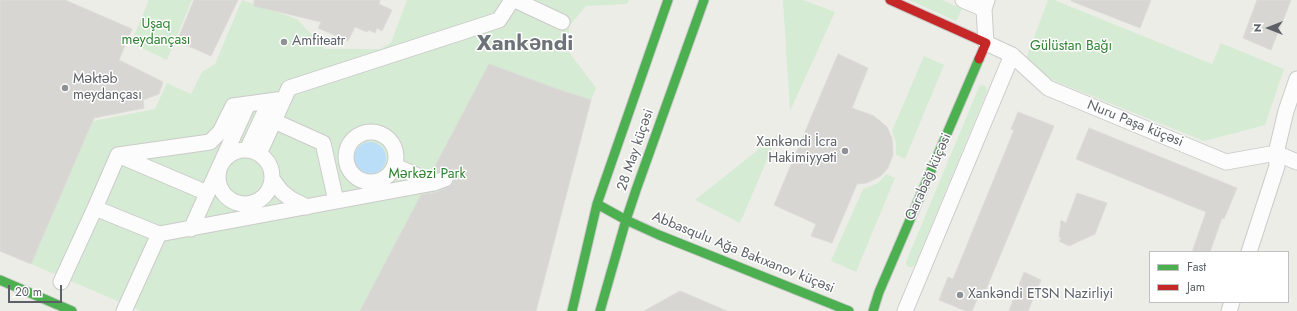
<!DOCTYPE html>
<html>
<head>
<meta charset="utf-8">
<style>
  body { margin:0 }
  #map { position:relative; width:1297px; height:311px; overflow:hidden; background:#edede8; font-family:Jost,sans-serif }
  canvas { display:block }
  .legend { position:absolute; left:1149px; top:251px; width:140px; height:52px; box-sizing:border-box; background:#fff; border:1px solid #bec0c2; margin:0; padding:5px 7px; list-style:none; font-size:12px; color:#5d6167 }
  .legend li { display:flex; align-items:center; gap:8px; height:20px }
  .legend b { width:20px; border:1px solid #bec0c2 }
  .north { position:absolute; left:1249px; top:8px; width:40px; height:40px; -webkit-text-stroke:3px #fff; paint-order:stroke; rotate:270deg; font-size:11px; font-weight:700; line-height:16px; text-align:center; color:#5d6167 }
  .north::after { content:''; display:block; margin:auto; width:14px; height:18px; background:#5d6167; clip-path:polygon(50% 0,100% 100%,50% 72%,0 100%) }
  .scale { position:absolute; left:8px; top:285px; width:54px; height:18px; box-sizing:border-box; border:2px solid #5d6167; border-top:0; padding-left:5px; font-size:12px; line-height:14px; white-space:nowrap; color:#5d6167; -webkit-text-stroke:3px #fff; paint-order:stroke }
</style>
</head>
<body>
<div id="map">
<canvas width="1297" height="311"></canvas>
<ul class="legend">
<li><b style="height:5px;background:#4caf50"></b>Fast</li>
<li><b style="height:5px;background:#c62828"></b>Jam</li>
</ul>
<div class="north">N</div>
<div class="scale">20 m</div>
</div>
<script>
const ctx = document.querySelector('canvas').getContext('2d');
ctx.lineJoin = 'round';
function fillPath(path, color) { ctx.fillStyle = color; ctx.fill(path, 'evenodd'); }
const shape = rows => new Path2D(rows.map(r => 'M' + r).join(''));
function trace(path, color, width, dash) { ctx.strokeStyle = color; ctx.lineWidth = width; ctx.lineCap = dash ? 'butt' : 'round'; ctx.setLineDash(dash || []); ctx.stroke(path); }
function label(font, color, halo, rows, align = 'center') {
  ctx.font = font + ' Jost,sans-serif'; ctx.lineWidth = 3; ctx.setLineDash([]); ctx.textBaseline = 'middle'; ctx.strokeStyle = halo; ctx.fillStyle = color; for (const [text, x, y, turn = 0] of rows) {
    ctx.save(); ctx.translate(x, y); ctx.rotate((+turn || 0) * Math.PI / 180); ctx.textAlign = isNaN(turn) ? turn : align; if (halo) ctx.strokeText(text, 0, 0); ctx.fillText(text, 0, 0); ctx.restore();
  }
}
const green = shape([
  [149,0,192,0,167,60,131,43],
  [242,0,297,19,325,49,380,49,391,43,407,0,629,0,627,4,586,6,570,25,566,48,596,88,591,100,534,311,141,311,31,264,93,121,155,109,167,83,191,94,202,72,215,64],
  [783,0,803,0,835,12,790,111],
  [909,0,942,0,962,9,956,21],
  [1048,0,1054,0,1212,64,1221,43,1284,69,1265,125,1204,141,1052,80,1025,61],
  [924,56,944,65,905,159,896,155,896,143,892,131],
  [981,85,986,86,987,91,915,265,912,267,909,267,906,265,906,262,979,87],
  [778,134,740,223,695,200],
  [886,174,895,178,856,272,831,261,863,189,878,183]
]);
const water = shape([
  '354 158a16 16 0 1 1 32 0a16 16 0 1 1-32 0Z'
]);
const building = shape([
  [0,0,65,0,132,29,119,60,163,82,159,94,143,100,144,108,94,118,31,264,0,251,0,0],
  [194,0,238,0,211,56,177,41,194,0],
  [254,0,380,0,379,4,392,10,382,31,377,28,375,33,369,30,367,32,355,27,348,41,318,28,321,22,254,6,254,0],
  [1072,0,1151,0,1140,28,1071,1,1072,0],
  [1257,0,1291,0,1271,50,1243,38,1257,0],
  [838,54,868,68,852,108,874,116,887,127,892,138,893,155,888,168,881,176,867,183,857,184,832,243,811,236,816,224,774,205,838,54],
  [489,64,554,88,591,100,536,311,360,311,421,195,437,192,448,187,452,184,454,180,454,176,450,172,446,170,434,173,432,172,489,64],
  [1018,112,1054,126,985,292,981,291,972,311,966,311,939,300,948,277,953,279,1014,130,1011,129,1018,112],
  [1089,128,1237,188,1224,219,1222,218,1210,252,1192,252,1206,212,1076,159,1089,128],
  [1077,193,1107,203,1095,234,1069,246,1059,241,1061,238,1059,237,1061,220,1066,223,1077,193],
  [1024,272,1041,280,1028,311,1009,311,1024,272],
  [680,291,727,311,644,311,680,291]
]);
const street = shape([
  [515,0,562,22],
  [963,0,984,9],
  [987,0,984,9,986,43,1012,55,1048,88,1226,162,1276,153,1297,162],
  [284,99,289,88,499,20,512,0],
  '346 157a25 25 0 1 1 50 0a25 25 0 1 1-50 0Z',
  [247,150,270,101],
  '218 177a27 27 0 1 1 54 0a27 27 0 1 1-54 0Z',
  [259,154,274,121],
  [118,155,207,193],
  [395,166,434,183],
  [272,179,282,192,291,199,307,207],
  [95,208,118,155,210,142,220,132,233,106,284,99,274,121,323,143,336,201],
  [191,229,248,104],
  [1249,252,1277,166,1276,153,1286,111,1297,79],
  [61,282,95,208,159,234,434,183,445,179],
  [124,311,159,234],
  [905,311,1012,55],
  [1229,311,1232,302]
]);
const fast = shape([
  [597,204,626,220,659,235,849,311],
  [0,280,72,311],
  [572,311,597,204,668,0],
  [600,311,626,220,636,190,704,0],
  [873,311,879,292,979,59]
]);
const jam = shape([
  [890,0,986,43,979,59]
]);
const markers = [
  [284,42,4,"#8f9294"],
  [65,88,4,"#8f9294"],
  [845,151,4,"#8f9294"],
  [960,295,4,"#8f9294"]
];
const parkNames = [
  ["Uşaq",156,25],
  ["meydançası",156,41],
  ["Gülüstan Bağı",1071,47],
  ["Mərkəzi Park",427,175]
];
const poiNames = [
  ["Amfiteatr",292,42],
  ["Məktəb",73,80],
  ["meydançası",73,96],
  ["Xankəndi İcra",837,143,"right"],
  ["Hakimiyyəti",837,159,"right"],
  ["Xankəndi ETSN Nazirliyi",968,295]
];
const streetNames = [
  ["Nuru Paşa küçəsi",1135,124,22],
  ["28 May küçəsi",636,150,-71],
  ["Qarabağ küçəsi",929,177,-66],
  ["Abbasqulu Ağa Bakıxanov küçəsi",743,253,22]
];
const townNames = [
  ["Xankəndi",525,45]
];
fillPath(green, '#d5ebd3');
fillPath(water, '#bbdef8');
fillPath(building, '#d7d6d3');
trace(building, '#dcdbd7', 1);
trace(street, '#cbcbca', 17);
trace(fast, '#c9cac9', 11);
trace(jam, '#c9cac9', 11);
trace(street, '#fcfcfc', 15);
trace(fast, '#4caf50', 9);
trace(jam, '#c62828', 9);
for (const [x, y, r, color] of markers) { const dot = new Path2D(); dot.arc(x, y, r, 0, 2 * Math.PI); ctx.fillStyle = color; ctx.fill(dot); trace(dot, '#fff', 1.5); }
label('14px', '#308333', '#fff', parkNames);
label('14px', '#5d6167', '#fff', poiNames, 'left');
label('14px', '#5d6167', '#fff', streetNames);
label('bold 22px', '#6e7379', '#fff', townNames);
</script>
</body>
</html>
